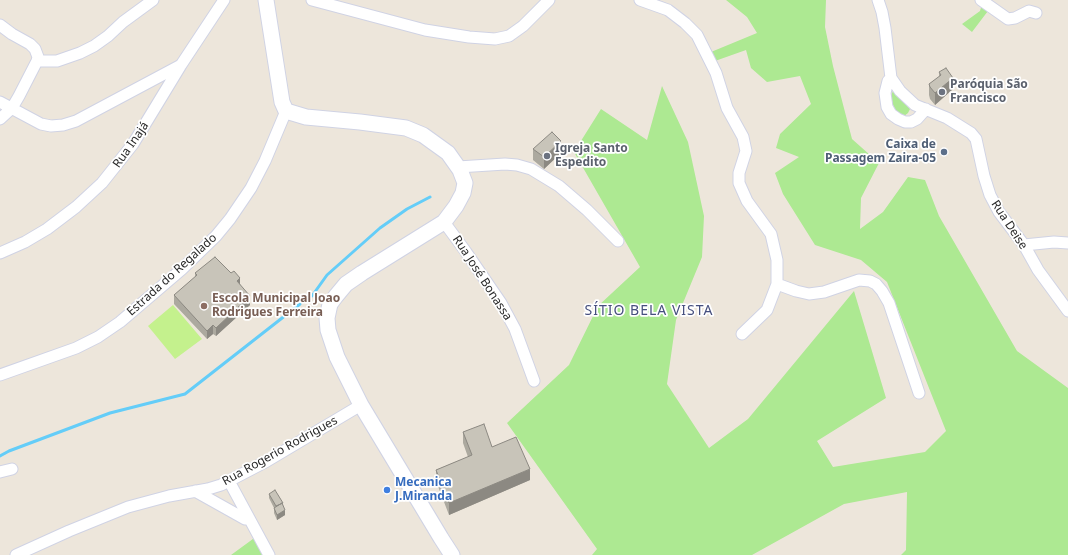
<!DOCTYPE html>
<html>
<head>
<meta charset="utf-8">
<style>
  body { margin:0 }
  canvas { display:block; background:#ede6db }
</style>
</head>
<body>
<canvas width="1068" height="555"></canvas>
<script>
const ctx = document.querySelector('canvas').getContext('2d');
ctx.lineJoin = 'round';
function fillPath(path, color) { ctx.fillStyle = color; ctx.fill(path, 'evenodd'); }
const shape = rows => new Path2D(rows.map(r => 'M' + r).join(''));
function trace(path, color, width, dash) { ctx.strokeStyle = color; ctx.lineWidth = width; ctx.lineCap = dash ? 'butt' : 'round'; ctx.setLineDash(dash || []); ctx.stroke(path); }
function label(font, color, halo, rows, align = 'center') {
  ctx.font = font + ' "Noto Sans",sans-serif'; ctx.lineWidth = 3.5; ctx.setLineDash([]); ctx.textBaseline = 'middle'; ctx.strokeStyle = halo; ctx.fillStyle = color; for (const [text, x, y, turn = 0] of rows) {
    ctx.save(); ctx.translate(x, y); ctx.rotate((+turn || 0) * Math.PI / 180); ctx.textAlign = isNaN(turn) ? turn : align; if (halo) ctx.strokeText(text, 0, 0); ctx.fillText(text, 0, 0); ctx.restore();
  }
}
const green = shape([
  [726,0,826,0,825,27,833,66,852,139,879,163,861,198,860,229,883,212,908,177,925,180,939,216,1017,351,1068,388,1068,555,901,555,906,550,907,492,844,504,752,555,592,555,597,549,507,423,569,365,598,306,640,267,574,152,601,109,647,140,662,86,688,142,704,216,702,257,676,320,667,384,709,448,748,419,854,291,886,398,817,441,833,467,925,452,946,431,887,282,861,260,815,245,783,194,775,173,799,157,776,148,780,134,811,104,800,76,767,82,751,68,746,50,715,61,711,52,757,33,747,17],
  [982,4,991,7,972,32,962,24,980,11],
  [893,91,910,109,908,113,904,116,897,113,893,105,891,96],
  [257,536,265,555,231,555]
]);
const pitch = shape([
  [173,305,202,339,175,359,148,326]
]);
const stream = shape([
  [312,296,327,275,380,228,407,209,430,197],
  [0,456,9,451,110,413,185,394,300,304]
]);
const street = shape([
  [312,0,425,30,469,37,495,39,509,36,523,26,549,0],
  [640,0,668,10,685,23,697,35,716,73,727,108,743,137,746,151,739,173,739,183,747,201,771,234,777,260,777,284,767,310,742,334],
  [878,0,882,12,885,28,891,78,900,91,915,105,947,118,971,133,976,139,984,176,990,195,999,212,1024,245,1038,270,1068,311],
  [981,0,1008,19,1015,18,1029,11,1036,13],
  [0,25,12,34,30,44,35,49,38,57,37,61,19,96,12,108,0,119],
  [37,61,57,61,80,53,94,46,108,36,123,22,153,0],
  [891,78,888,81,885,93,887,107,891,114,898,119,905,122,911,122,917,119,926,109],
  [0,102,41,124,51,126,63,125,76,121,181,65],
  [458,167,505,164,517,165,531,169,559,186,587,210,618,241],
  [444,222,466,252,501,303,515,329,534,381],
  [1024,245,1054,242,1068,243],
  [0,253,25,242,47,229,76,207,102,183,133,144,181,65,224,0],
  [777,284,796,291,809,294,824,292,859,280,870,281,876,284,882,291,889,303,919,393],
  [0,375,76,348,98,337,120,322,182,269,216,236,230,219,251,188,265,161,286,111],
  [0,472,12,469],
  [229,481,269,555],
  [195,491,245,519],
  [16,555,69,531,128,507,169,496,208,489,221,485,267,461,361,405]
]);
const secondary = shape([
  [266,0,282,102,286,111,306,117,360,122,406,128,423,135,448,153,460,170,465,183,463,193,456,206,444,222,362,273,346,284,336,296,330,304,327,318,328,330,337,357,361,405,441,538,452,555]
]);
const wall = shape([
  [939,72,953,89,935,105,930,99,929,95,929,84,939,77],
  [533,149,561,153,544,169,533,160],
  [195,273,240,284,250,305,216,336,213,334,207,339,174,304,174,295,195,277],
  [463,432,492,447,530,480,449,515,436,481,436,470,468,457,463,443],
  [269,494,283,505,285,515,277,520,274,513,274,508,269,498]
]);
const shadedWall = shape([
  [953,78,953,89,935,105,935,93],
  [561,141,561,153,544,169,544,157],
  [240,278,240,287,237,281],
  [250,296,250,305,216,336,216,328],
  [213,325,213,334,207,339,207,331],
  [530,469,530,480,449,515,449,503],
  [285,510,285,515,277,520,277,515]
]);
const building = shape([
  [946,68,953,78,935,93,930,87,929,84,941,75,939,72,946,68],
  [552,132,561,141,544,157,533,149,552,132],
  [215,257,231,273,234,271,240,278,237,281,250,296,216,328,213,325,207,331,174,295,197,275,195,273,215,257],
  [484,424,492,447,516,437,530,469,449,503,436,470,472,455,463,432,484,424],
  [275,490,283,503,276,506,269,494,275,490],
  [282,503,285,510,277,515,274,508,282,503]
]);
const markers = [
  [942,92,4,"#6b7280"],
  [944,152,4,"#5c6f8a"],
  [547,156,4,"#6b7280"],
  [204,306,4,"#8d6e63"],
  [387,490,4,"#3f7fe0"]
];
const worshipNames = [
  ["Paróquia São",950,85],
  ["Francisco",950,99],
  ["Igreja Santo",555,149],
  ["Espedito",555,163]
];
const streetNames = [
  ["Rua Inajá",131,145,-55],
  ["Rua Deise",1009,225,57],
  ["Estrada do Regalado",172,275,-42],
  ["Rua José Bonassa",482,278,57],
  ["Rua Rogerio Rodrigues",280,451,-29]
];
const serviceNames = [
  ["Caixa de",936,145],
  ["Passagem Zaira-05",936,159]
];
const educationNames = [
  ["Escola Municipal Joao",212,299],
  ["Rodrigues Ferreira",212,313]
];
const shopNames = [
  ["Mecanica",395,483],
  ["J.Miranda",395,497]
];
const quarterNames = [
  ["SÍTIO BELA VISTA",649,311]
];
fillPath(green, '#ade992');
fillPath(pitch, '#c4f18d');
trace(stream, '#64cdf8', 3);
trace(street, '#d0d3e4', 13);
trace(secondary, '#d0d3e4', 17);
trace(street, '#fff', 11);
trace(secondary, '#fff', 15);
fillPath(wall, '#aca99f');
fillPath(shadedWall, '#8c8982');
fillPath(building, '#c8c4b9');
trace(building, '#8c8982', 1);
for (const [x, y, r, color] of markers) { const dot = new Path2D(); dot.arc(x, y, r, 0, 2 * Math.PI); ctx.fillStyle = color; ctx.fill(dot); trace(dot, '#fff', 1.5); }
label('bold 12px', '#5b616d', '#fff', worshipNames, 'left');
label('12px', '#2a2a2a', '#fff', streetNames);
label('bold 12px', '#4e5e75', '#fff', serviceNames, 'right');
label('bold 12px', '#785e54', '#fff', educationNames, 'left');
label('bold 12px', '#366cbe', '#fff', shopNames, 'left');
ctx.letterSpacing = '1px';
label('14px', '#464f7e', '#fff', quarterNames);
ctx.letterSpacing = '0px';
</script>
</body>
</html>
